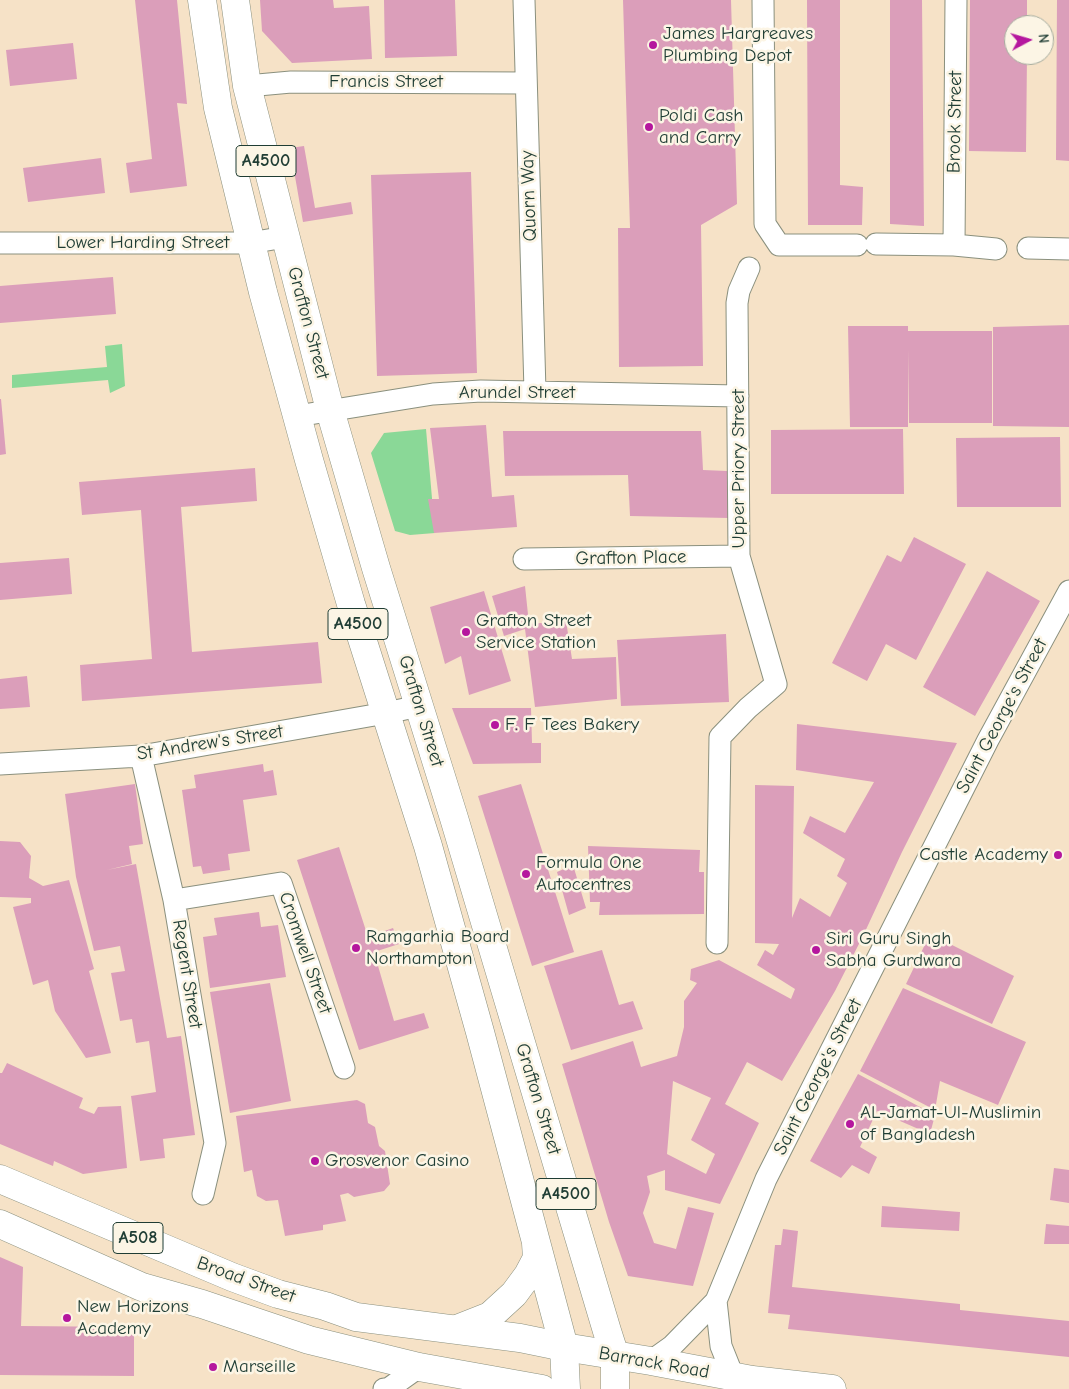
<!DOCTYPE html>
<html>
<head>
<meta charset="utf-8">
<style>
  body { margin:0 }
  #map { position:relative; width:1069px; height:1389px; overflow:hidden; background:#f6e2c7; font-family:"Comic Neue",sans-serif }
  canvas { display:block }
  .north { position:absolute; left:1004px; top:15px; width:50px; height:50px; box-sizing:border-box; background:#fcf5e5; border:1px solid #a4ab9e; border-radius:50%; rotate:84deg; font-size:14px; font-weight:700; line-height:20px; text-align:center; color:#1f3d34 }
  .north::after { content:''; display:block; margin:auto; width:18px; height:22px; background:#b5179e; clip-path:polygon(50% 0,100% 100%,50% 72%,0 100%) }
</style>
</head>
<body>
<div id="map">
<canvas width="1069" height="1389"></canvas>
<div class="north">N</div>
</div>
<script>
const ctx = document.querySelector('canvas').getContext('2d');
ctx.lineJoin = 'round';
function fillPath(path, color) { ctx.fillStyle = color; ctx.fill(path, 'evenodd'); }
const shape = rows => new Path2D(rows.map(r => 'M' + r).join(''));
function trace(path, color, width, dash) { ctx.strokeStyle = color; ctx.lineWidth = width; ctx.lineCap = dash ? 'butt' : 'round'; ctx.setLineDash(dash || []); ctx.stroke(path); }
function label(font, color, halo, rows, align = 'center') {
  ctx.font = font + ' "Comic Neue",sans-serif'; ctx.lineWidth = 5; ctx.setLineDash([]); ctx.textBaseline = 'middle'; ctx.strokeStyle = halo; ctx.fillStyle = color; for (const [text, x, y, turn = 0] of rows) {
    ctx.save(); ctx.translate(x, y); ctx.rotate((+turn || 0) * Math.PI / 180); ctx.textAlign = isNaN(turn) ? turn : align; if (halo) ctx.strokeText(text, 0, 0); ctx.fillText(text, 0, 0); ctx.restore();
  }
}
const green = shape([
  [122,344,125,386,110,393,108,380,12,388,12,375,107,367,105,346],
  [426,429,435,533,410,535,395,531,371,453,384,433]
]);
const building = shape([
  [135,0,177,0,187,104,177,103,187,186,130,193,126,163,152,159],
  [260,0,333,0,334,8,369,6,372,59,292,63,262,31],
  [384,0,455,0,457,56,385,58],
  [623,0,731,0,737,204,701,225,703,366,619,367,618,228,630,228],
  [807,0,840,0,840,185,863,187,862,225,808,225],
  [890,0,922,0,924,226,890,224],
  [970,0,1027,0,1027,25,1014,25,1014,55,1027,55,1026,152,969,151],
  [1057,0,1069,0,1069,161,1056,160],
  [73,43,77,79,10,86,6,50],
  [304,146,315,208,351,202,353,214,303,222,290,148],
  [101,158,105,193,28,202,23,168],
  [471,172,477,373,377,376,371,175],
  [113,277,116,314,0,323,0,286],
  [1069,325,1069,427,993,426,993,327],
  [848,326,908,326,908,331,992,331,992,423,909,423,908,349,908,427,850,427],
  [0,399,1,399,6,454,0,455],
  [486,425,492,497,514,495,517,527,434,533,428,499,439,499,430,428],
  [903,429,904,494,771,494,771,430],
  [503,431,701,431,703,470,727,471,729,518,630,516,628,475,505,476],
  [1060,437,1061,507,957,507,956,438],
  [255,468,257,501,181,507,192,652,318,642,322,683,82,701,80,665,152,659,141,510,82,515,79,482],
  [914,537,966,564,916,660,886,644,867,681,832,663,887,555,901,562],
  [69,558,72,594,0,600,0,563],
  [987,571,1040,601,975,716,923,687],
  [525,586,529,624,566,621,572,659,616,657,617,699,535,707,525,629,504,636,492,596],
  [484,591,511,681,469,695,461,656,445,664,430,607],
  [726,634,729,702,621,706,617,640],
  [27,676,30,707,0,709,0,679],
  [452,708,531,708,532,743,541,743,541,763,473,764],
  [797,724,957,743,902,852,863,936,835,991,782,1081,747,1062,725,1104,759,1123,720,1204,665,1190,665,1170,647,1176,650,1192,643,1213,654,1243,676,1249,688,1207,714,1213,693,1286,628,1276,609,1222,562,1064,633,1041,641,1067,677,1056,684,1027,684,1001,697,983,690,980,691,969,719,960,791,999,795,989,757,965,765,950,773,955,779,944,755,943,755,785,794,786,792,918,800,898,830,917,847,883,837,876,845,859,803,833,810,816,845,833,874,782,796,770],
  [673,1081,711,1098,691,1140,715,1154,706,1174,667,1154],
  [263,764,264,772,273,770,277,795,243,800,250,851,228,854,230,870,203,874,201,866,193,867,182,790,196,788,194,775],
  [135,784,143,844,129,846,132,864,107,870,136,864,167,1038,181,1036,195,1135,163,1139,165,1158,140,1161,131,1096,156,1092,149,1041,136,1043,132,1019,120,1021,111,973,125,971,120,946,94,951,76,877,65,794],
  [521,784,574,952,532,966,478,796],
  [0,841,20,842,31,856,29,878,43,886,69,880,94,969,89,971,111,1053,86,1058,55,1011,48,980,33,985,13,907,31,903,31,898,0,897],
  [588,846,700,850,699,872,704,872,704,914,599,915,600,902,590,902],
  [339,847,368,937,393,928,399,944,374,952,394,1021,424,1013,429,1028,359,1050,297,860],
  [573,865,586,908,569,915,557,872],
  [259,912,261,927,278,925,286,977,210,988,203,937,217,935,214,918],
  [930,934,1014,976,992,1024,906,984],
  [602,950,619,1005,633,1001,643,1029,571,1050,544,966],
  [270,983,291,1101,230,1113,210,992],
  [903,988,1026,1042,998,1105,940,1081,935,1110,860,1071],
  [7,1063,83,1098,79,1108,94,1114,98,1107,121,1106,127,1168,83,1174,54,1161,53,1166,0,1144,0,1073,2,1073],
  [858,1074,935,1115,930,1134,877,1111,860,1147,877,1157,869,1174,852,1165,841,1178,810,1161],
  [357,1100,365,1104,368,1123,375,1127,379,1146,385,1151,390,1184,384,1191,354,1197,348,1193,340,1195,346,1221,323,1225,323,1230,285,1236,278,1200,266,1201,257,1196,252,1170,244,1172,236,1116],
  [1054,1168,1069,1170,1069,1203,1050,1200],
  [882,1206,960,1212,959,1231,881,1227],
  [1046,1224,1069,1226,1069,1244,1044,1244],
  [783,1229,798,1231,792,1287,960,1304,960,1310,1069,1321,1069,1357,788,1329,790,1315,768,1313,775,1245,781,1245],
  [0,1257,23,1267,21,1326,134,1327,134,1376,0,1375]
]);
const minor = shape([
  [524,0,535,391],
  [763,0,765,224,779,245,857,245],
  [247,86,291,82,526,83],
  [0,243,250,243,285,237],
  [876,244,954,245,996,249],
  [954,245,956,0],
  [1028,248,1069,249],
  [297,416,433,394,481,391,738,396],
  [524,559,739,556],
  [141,756,174,900,215,1143,203,1194],
  [0,764,141,756,386,713,419,706],
  [174,900,281,883,344,1068],
  [717,943,720,737,748,708,776,684,739,556,737,303,739,291,749,268],
  [716,1301,721,1346,733,1376],
  [651,1361,672,1346,716,1301,766,1179,988,740,1069,591],
  [384,1389,388,1389,419,1367]
]);
const primary = shape([
  [202,0,218,108,263,292,309,460,351,604,428,846,480,1032,564,1347,566,1389],
  [235,0,247,86,330,410,376,568,454,818,607,1331,615,1356,615,1389],
  [457,1329,490,1316,514,1294,528,1275,537,1258,536,1243]
]);
const trunk = shape([
  [0,1179,232,1277,278,1294,325,1306,356,1317,520,1338,564,1347,651,1361,752,1380,832,1389],
  [0,1224,142,1287,202,1304,309,1340,419,1367,542,1389]
]);
const markers = [
  [653,45,5,"#b5179e"],
  [649,127,5,"#b5179e"],
  [466,632,5,"#b5179e"],
  [495,725,5,"#b5179e"],
  [1058,855,5,"#b5179e"],
  [526,874,5,"#b5179e"],
  [356,948,5,"#b5179e"],
  [816,950,5,"#b5179e"],
  [850,1124,5,"#b5179e"],
  [315,1161,5,"#b5179e"],
  [67,1318,5,"#b5179e"],
  [213,1367,5,"#b5179e"]
];
const shields = [
  [266,161,60],
  [358,624,60],
  [566,1194,60],
  [138,1238,50]
];
const shieldNames = [
  ["A4500",266,161],
  ["A4500",358,624],
  ["A4500",566,1194],
  ["A508",138,1238]
];
const poiNames = [
  ["James Hargreaves",663,34],
  ["Plumbing Depot",663,56],
  ["Poldi Cash",659,116],
  ["and Carry",659,138],
  ["Grafton Street",476,621],
  ["Service Station",476,643],
  ["F. F Tees Bakery",505,725],
  ["Castle Academy",1048,855,"right"],
  ["Formula One",536,863],
  ["Autocentres",536,885],
  ["Ramgarhia Board",366,937],
  ["Northampton",366,959],
  ["Siri Guru Singh",826,939],
  ["Sabha Gurdwara",826,961],
  ["AL-Jamat-Ul-Muslimin",860,1113],
  ["of Bangladesh",860,1135],
  ["Grosvenor Casino",325,1161],
  ["New Horizons",77,1307],
  ["Academy",77,1329],
  ["Marseille",223,1367]
];
const streetNames = [
  ["Francis Street",386,82],
  ["Brook Street",955,122,-89],
  ["Quorn Way",529,196,-92],
  ["Lower Harding Street",143,243],
  ["Grafton Street",308,323,75],
  ["Arundel Street",517,393],
  ["Upper Priory Street",739,469,-90],
  ["Grafton Place",631,558,-1],
  ["Grafton Street",421,711,73],
  ["Saint George's Street",1002,716,-62],
  ["St Andrew's Street",210,743,-9],
  ["Cromwell Street",305,953,71],
  ["Regent Street",187,974,81],
  ["Saint George's Street",818,1077,-63],
  ["Grafton Street",538,1099,73],
  ["Broad Street",246,1280,20],
  ["Barrack Road",654,1363,10]
];
fillPath(green, '#8ad897');
fillPath(building, '#db9eba');
trace(minor, '#8a907e', 23);
trace(primary, '#8a907e', 29);
trace(trunk, '#8a907e', 29);
trace(minor, '#fff', 21);
trace(primary, '#fff', 28);
trace(trunk, '#fff', 28);
for (const [x, y, r, color] of markers) { const dot = new Path2D(); dot.arc(x, y, r, 0, 2 * Math.PI); ctx.fillStyle = color; ctx.fill(dot); trace(dot, '#fcf5e5', 2); }
for (const [x, y, w] of shields) { const box = new Path2D(); box.roundRect(x - w / 2, y - 15.5, w, 31, 4); ctx.fillStyle = '#fcf5e5'; ctx.fill(box); trace(box, '#1f3d34', 1); }
label('bold 18px', '#1f3d34', null, shieldNames);
label('19px', '#1f3d34', '#fcf5e5', poiNames, 'left');
label('19px', '#1f3d34', '#fcf5e5', streetNames);
</script>
</body>
</html>
